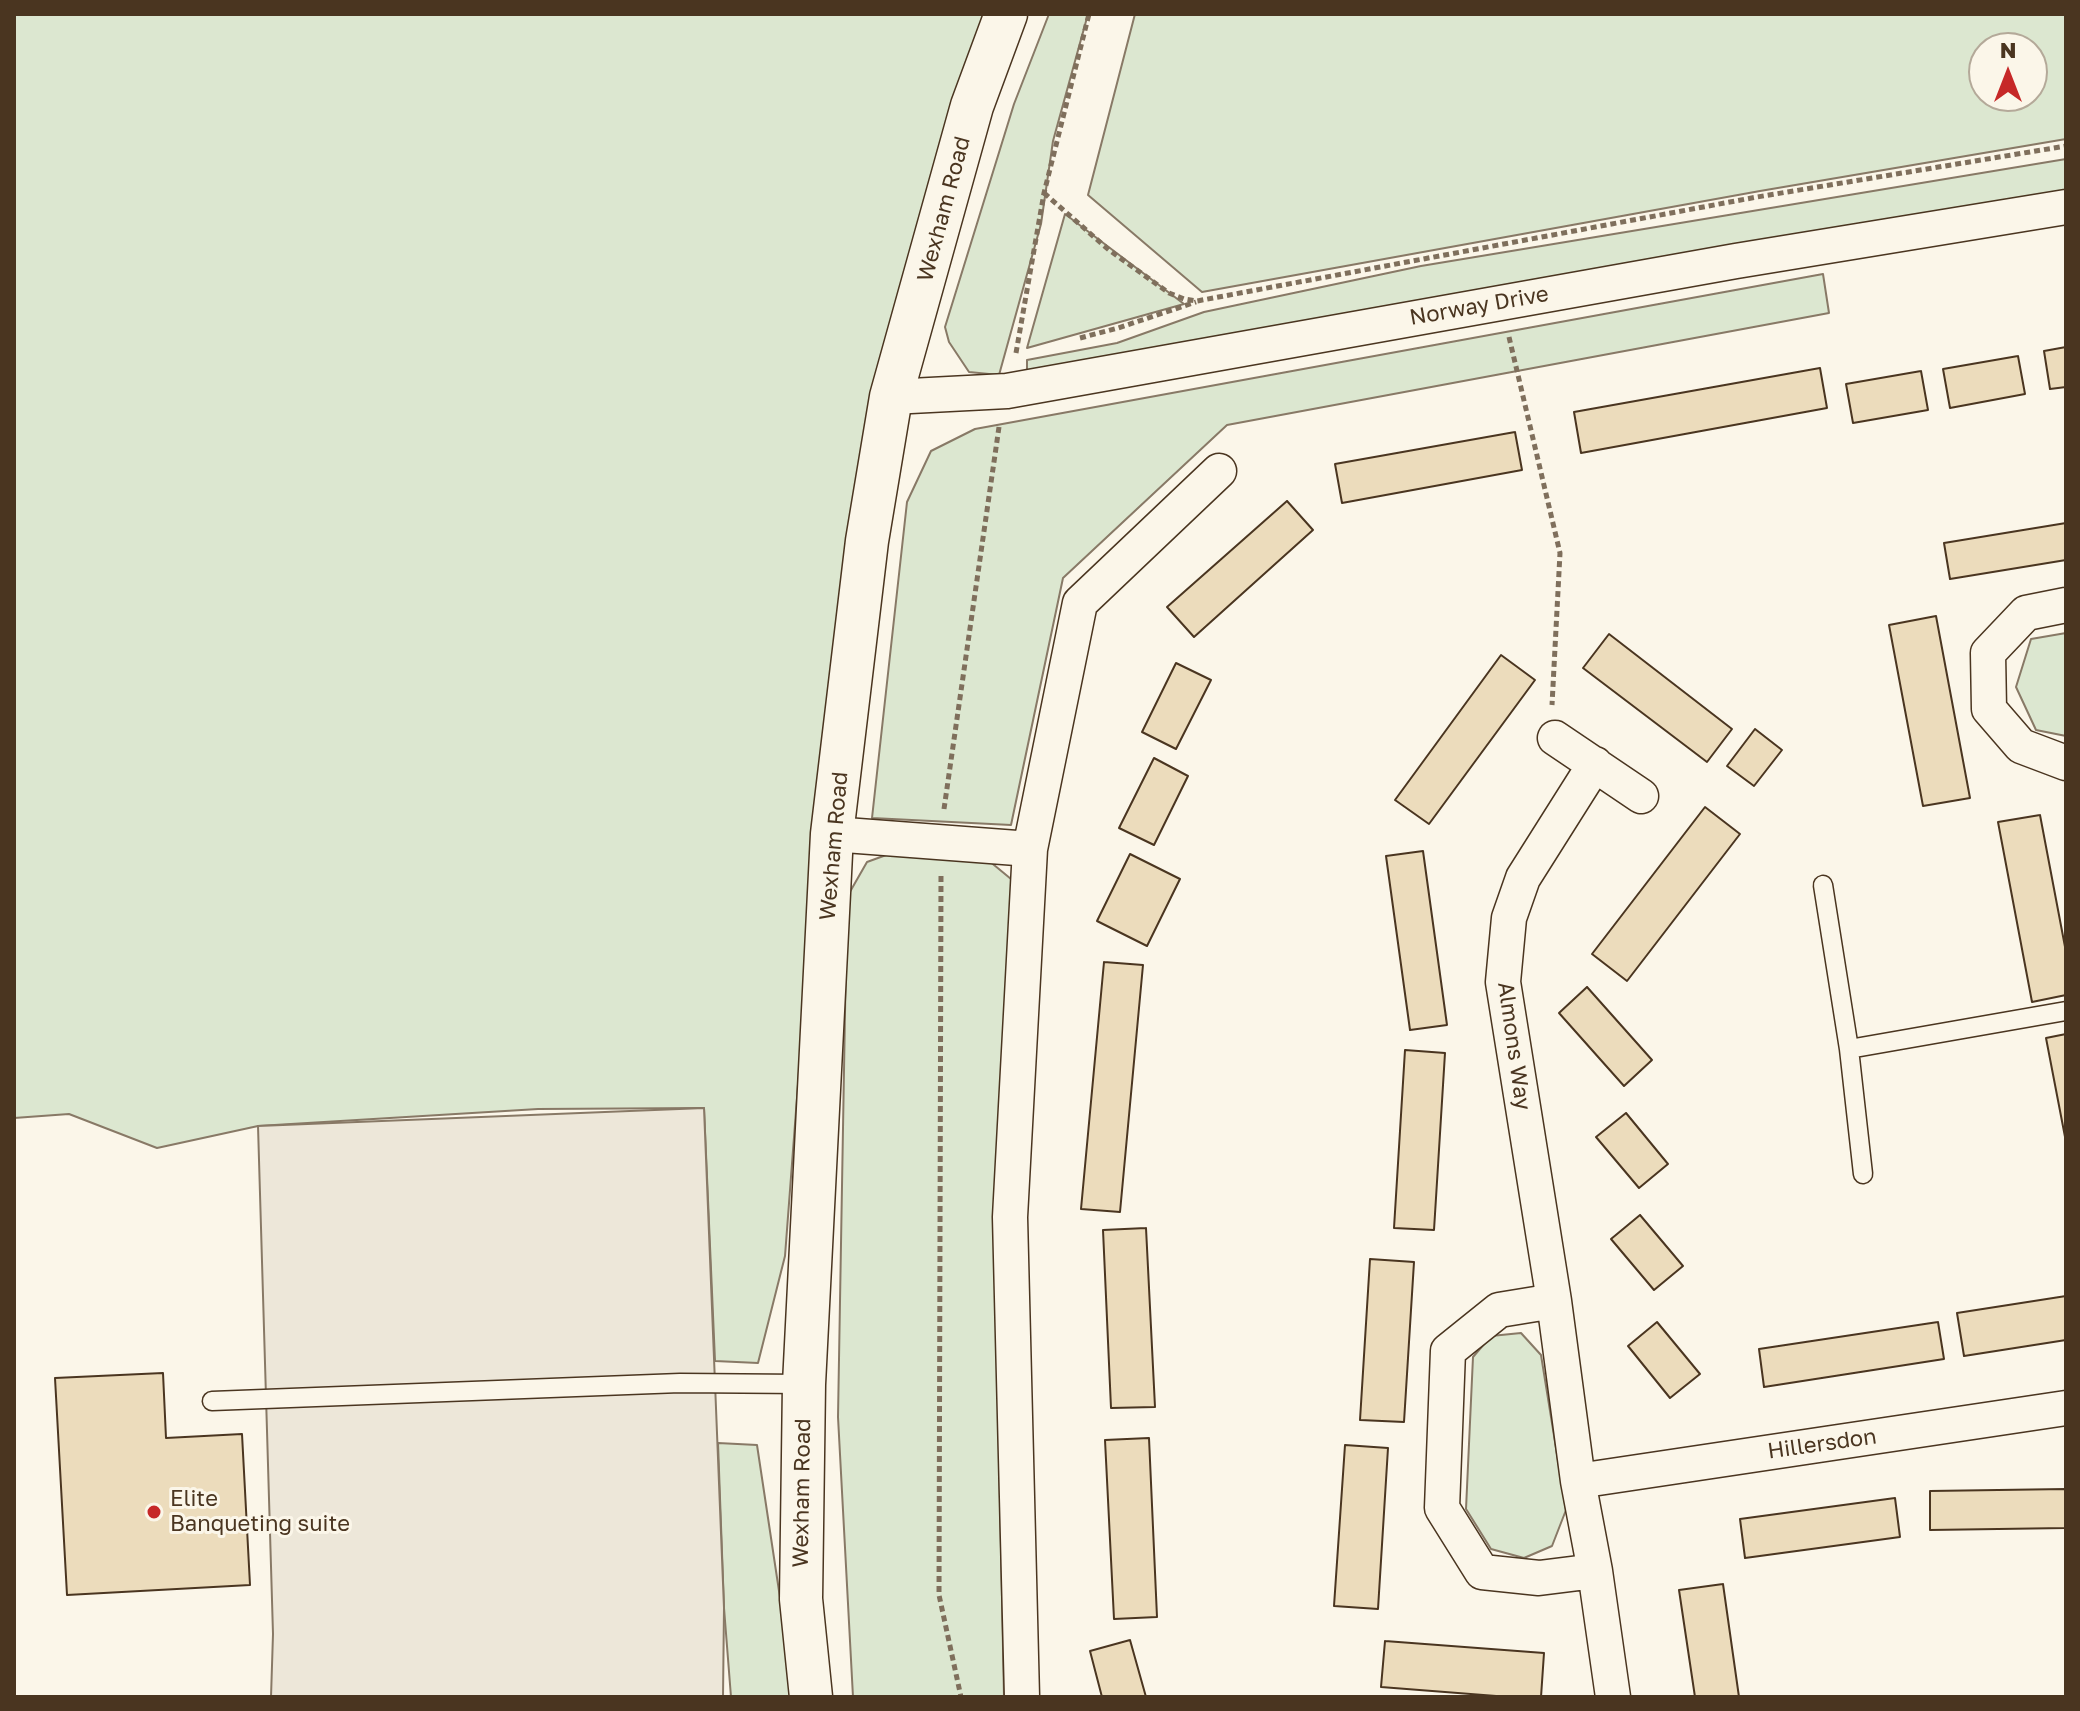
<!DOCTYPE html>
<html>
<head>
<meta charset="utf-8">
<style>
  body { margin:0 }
  #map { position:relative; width:2080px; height:1711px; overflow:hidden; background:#fbf6e9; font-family:"Golos Text",sans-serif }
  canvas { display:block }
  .frame { position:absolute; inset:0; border:16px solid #4a3520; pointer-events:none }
  .north { position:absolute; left:1968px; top:32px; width:80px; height:80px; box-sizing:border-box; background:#fbf6e9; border:2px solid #b4a999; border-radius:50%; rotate:0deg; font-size:22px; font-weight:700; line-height:32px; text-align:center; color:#4a3520 }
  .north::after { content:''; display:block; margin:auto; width:28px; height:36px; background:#c62828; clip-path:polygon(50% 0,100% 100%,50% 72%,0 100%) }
</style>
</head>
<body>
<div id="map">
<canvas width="2080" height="1711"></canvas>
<div class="frame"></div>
<div class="north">N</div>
</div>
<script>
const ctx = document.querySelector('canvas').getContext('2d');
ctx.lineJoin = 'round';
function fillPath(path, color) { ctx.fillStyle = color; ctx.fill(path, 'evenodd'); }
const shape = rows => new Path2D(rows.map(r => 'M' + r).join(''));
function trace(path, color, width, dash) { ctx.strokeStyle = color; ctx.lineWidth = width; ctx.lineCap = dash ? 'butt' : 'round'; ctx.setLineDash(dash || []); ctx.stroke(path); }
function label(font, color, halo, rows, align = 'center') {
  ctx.font = font + ' "Golos Text",sans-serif'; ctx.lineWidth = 6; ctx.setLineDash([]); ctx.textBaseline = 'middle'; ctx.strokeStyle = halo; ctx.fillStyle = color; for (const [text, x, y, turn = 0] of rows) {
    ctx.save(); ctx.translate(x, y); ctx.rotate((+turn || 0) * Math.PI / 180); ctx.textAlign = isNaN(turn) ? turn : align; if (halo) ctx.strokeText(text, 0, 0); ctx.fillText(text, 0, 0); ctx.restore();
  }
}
const green = shape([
  [14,14,987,14,895,343,805,992,785,1256,758,1363,715,1361,704,1108,538,1109,258,1126,157,1148,69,1114,14,1118,14,14],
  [1049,14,1088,14,1053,141,1041,224,999,375,969,372,949,342,945,327,1014,104,1049,14],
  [1135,14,2066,14,2066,139,1760,191,1202,292,1088,195,1135,14],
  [1984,48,2032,48,2032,96,1984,96,1984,48],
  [2066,159,2066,192,1027,373,1027,360,1117,343,1204,312,1421,266,2066,159],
  [1065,214,1184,304,1027,348,1065,214],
  [1823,274,1829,313,1227,425,1063,578,1011,825,872,818,907,502,931,451,975,429,1823,274],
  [2066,633,2066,736,2036,730,2016,687,2031,639,2066,633],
  [900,850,988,860,1011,879,1018,911,994,1205,1004,1697,853,1697,838,1417,847,897,867,862,900,850],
  [1521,1333,1541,1355,1566,1510,1552,1546,1524,1558,1491,1549,1466,1509,1473,1357,1491,1336,1521,1333],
  [718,1443,757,1445,795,1697,731,1697,724,1608,718,1443]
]);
const parking = shape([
  [704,1108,724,1608,723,1697,271,1697,273,1634,258,1126,704,1108]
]);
const building = shape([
  [2066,347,2066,387,2050,389,2044,351,2066,347],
  [2018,356,2025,394,1950,408,1943,369,2018,356],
  [1820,368,1827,408,1581,453,1574,412,1820,368],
  [1921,371,1928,410,1853,423,1846,384,1921,371],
  [1515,432,1522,470,1342,503,1335,464,1515,432],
  [1287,501,1313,530,1194,637,1167,607,1287,501],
  [2066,523,2066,560,1950,579,1944,543,2066,523],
  [1936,616,1970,798,1923,806,1889,625,1936,616],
  [1609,634,1732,729,1707,762,1583,668,1609,634],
  [1501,655,1535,680,1429,824,1395,800,1501,655],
  [1176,663,1211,680,1176,749,1142,732,1176,663],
  [1755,729,1782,750,1754,786,1727,766,1755,729],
  [1154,758,1188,776,1154,845,1119,828,1154,758],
  [1705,807,1740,834,1627,981,1592,954,1705,807],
  [2040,815,2066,952,2066,995,2032,1002,1998,822,2040,815],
  [1423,851,1447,1025,1410,1030,1386,856,1423,851],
  [1130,854,1180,879,1147,946,1097,921,1130,854],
  [1104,962,1143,965,1120,1212,1081,1209,1104,962],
  [1587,987,1652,1060,1624,1086,1559,1013,1587,987],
  [2066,1034,2066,1142,2046,1038,2066,1034],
  [1405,1050,1445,1053,1434,1230,1394,1228,1405,1050],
  [1626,1113,1668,1164,1639,1188,1596,1137,1626,1113],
  [1640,1215,1683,1266,1654,1290,1611,1239,1640,1215],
  [1146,1228,1155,1407,1111,1408,1103,1230,1146,1228],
  [1370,1259,1414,1262,1404,1422,1360,1420,1370,1259],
  [2066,1296,2066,1340,1964,1356,1957,1313,2066,1296],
  [1657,1322,1700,1374,1670,1398,1628,1346,1657,1322],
  [1938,1322,1944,1359,1764,1387,1759,1349,1938,1322],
  [163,1373,166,1438,242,1434,250,1585,67,1595,55,1378,163,1373],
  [1149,1438,1157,1617,1114,1619,1105,1440,1149,1438],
  [1345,1445,1388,1448,1378,1609,1334,1606,1345,1445],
  [2066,1489,2066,1528,1930,1530,1930,1491,2066,1489],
  [1895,1498,1900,1537,1745,1558,1740,1519,1895,1498],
  [1723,1584,1739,1697,1695,1697,1679,1590,1723,1584],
  [1130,1640,1146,1697,1102,1697,1090,1651,1130,1640],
  [1385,1641,1544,1653,1541,1697,1509,1697,1381,1687,1385,1641]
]);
const path = shape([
  [1044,193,1109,250,1169,293,1184,299,1197,301,1757,197,2066,146],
  [1509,337,1560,553,1552,705],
  [1080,338,1118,328,1196,302],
  [1016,353,1044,193,1089,14],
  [944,809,999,427],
  [941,876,939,1595,961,1697]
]);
const service = shape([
  [1823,885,1849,1049,1863,1174],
  [1849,1049,2066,1011],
  [212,1401,680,1383,804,1384]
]);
const minor = shape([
  [891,397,1007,391,1736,261,2066,207],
  [2066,605,2026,613,1988,653,1989,709,2021,746,2066,763],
  [1555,738,1641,796],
  [1595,764,1523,878,1509,918,1503,982,1554,1301,1578,1481,1595,1571,1613,1697],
  [832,834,1030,849],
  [1554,1301,1499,1310,1448,1351,1442,1508,1482,1572,1539,1578,1595,1571],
  [1578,1481,2066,1408],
  [1022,1697,1010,1217,1030,849,1080,603,1219,471]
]);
const tertiary = shape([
  [811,1697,801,1599,804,1384,832,834,867,541,891,397,972,106,1006,14]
]);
const markers = [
  [154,1512,8,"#c62828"]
];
const streetNames = [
  ["Wexham Road",944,209,-75],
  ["Norway Drive",1479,306,-10],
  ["Wexham Road",834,846,-85],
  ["Almons Way",1514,1046,82],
  ["Hillersdon",1822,1444,-8],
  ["Wexham Road",802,1493,-89]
];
const poiNames = [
  ["Elite",170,1499],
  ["Banqueting suite",170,1524]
];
fillPath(green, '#dce7d0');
trace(green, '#887966', 2);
fillPath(parking, '#ede7d9');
trace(parking, '#887966', 2);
fillPath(building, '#ecdcbc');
trace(building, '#4a3520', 2);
trace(service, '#4a3520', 21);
trace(minor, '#4a3520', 37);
trace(tertiary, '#4a3520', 45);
trace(path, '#7f6f5c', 5, [6, 4]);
trace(service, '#fbf6e9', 18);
trace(minor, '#fbf6e9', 34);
trace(tertiary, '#fbf6e9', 42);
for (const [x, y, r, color] of markers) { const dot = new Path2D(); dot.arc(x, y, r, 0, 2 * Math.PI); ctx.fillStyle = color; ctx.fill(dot); trace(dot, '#fbf6e9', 3); }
label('22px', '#4a3520', '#fbf6e9', streetNames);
label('22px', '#4a3520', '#fbf6e9', poiNames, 'left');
</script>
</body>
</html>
